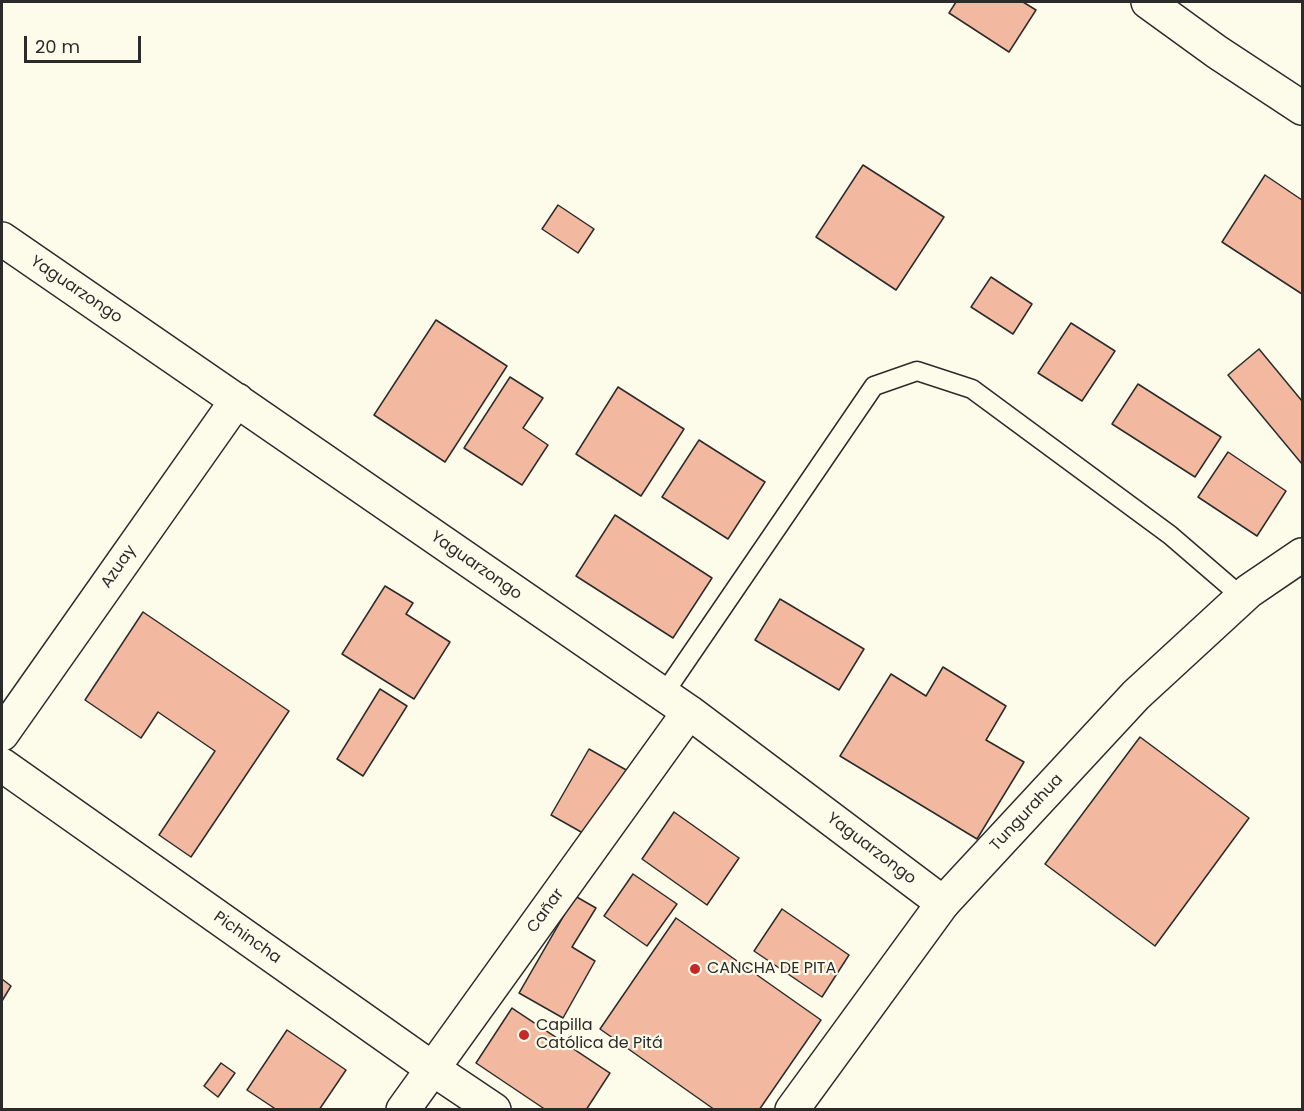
<!DOCTYPE html>
<html>
<head>
<meta charset="utf-8">
<style>
  body { margin:0 }
  #map { position:relative; width:1304px; height:1111px; overflow:hidden; background:#fdfbea; font-family:Poppins,sans-serif }
  canvas { display:block }
  .frame { position:absolute; inset:0; border:3px solid #2b2b2b; pointer-events:none }
  .scale { position:absolute; left:24px; top:36px; width:117px; height:27px; box-sizing:border-box; border:3px solid #2b2b2b; border-top:0; padding-left:8px; font-size:18px; line-height:21px; white-space:nowrap; color:#2b2b2b; -webkit-text-stroke:4px #fdfbea; paint-order:stroke }
</style>
</head>
<body>
<div id="map">
<canvas width="1304" height="1111"></canvas>
<div class="frame"></div>
<div class="scale">20 m</div>
</div>
<script>
const ctx = document.querySelector('canvas').getContext('2d');
ctx.lineJoin = 'round';
function fillPath(path, color) { ctx.fillStyle = color; ctx.fill(path, 'evenodd'); }
const shape = rows => new Path2D(rows.map(r => 'M' + r).join(''));
function trace(path, color, width, dash) { ctx.strokeStyle = color; ctx.lineWidth = width; ctx.lineCap = dash ? 'butt' : 'round'; ctx.setLineDash(dash || []); ctx.stroke(path); }
function label(font, color, halo, rows, align = 'center') {
  ctx.font = font + ' Poppins,sans-serif'; ctx.lineWidth = 4.5; ctx.setLineDash([]); ctx.textBaseline = 'middle'; ctx.strokeStyle = halo; ctx.fillStyle = color; for (const [text, x, y, turn = 0] of rows) {
    ctx.save(); ctx.translate(x, y); ctx.rotate((+turn || 0) * Math.PI / 180); ctx.textAlign = isNaN(turn) ? turn : align; if (halo) ctx.strokeText(text, 0, 0); ctx.fillText(text, 0, 0); ctx.restore();
  }
}
const building = shape([
  [956,2,1023,2,1036,10,1009,52,949,13,956,2],
  [863,165,944,217,896,290,816,237,863,165],
  [1265,175,1302,200,1302,294,1222,242,1265,175],
  [558,205,594,229,578,253,542,229,558,205],
  [991,277,1032,304,1013,334,971,307,991,277],
  [436,320,507,366,445,462,374,415,436,320],
  [1071,323,1115,351,1082,401,1038,373,1071,323],
  [1259,349,1302,401,1302,464,1228,375,1259,349],
  [510,377,543,398,523,428,548,445,522,485,464,448,510,377],
  [1138,384,1221,437,1195,477,1112,424,1138,384],
  [618,387,684,429,641,496,576,454,618,387],
  [699,440,765,482,728,539,662,497,699,440],
  [1228,452,1286,491,1257,536,1198,497,1228,452],
  [615,515,712,578,673,638,576,576,615,515],
  [385,586,413,603,406,614,450,642,414,699,342,654,385,586],
  [780,599,864,649,839,690,755,640,780,599],
  [143,612,289,711,191,857,159,835,215,751,158,712,141,738,85,700,143,612],
  [943,667,1006,706,986,740,1024,762,977,839,840,756,891,674,926,696,943,667],
  [380,689,407,706,363,776,337,759,380,689],
  [1140,737,1249,818,1155,946,1045,864,1140,737],
  [589,749,628,771,590,837,551,815,589,749],
  [674,812,739,858,707,905,642,859,674,812],
  [633,874,677,904,647,946,604,916,633,874],
  [575,896,596,908,572,947,595,961,563,1018,519,993,575,896],
  [782,909,849,955,822,997,754,951,782,909],
  [676,918,821,1020,759,1110,715,1110,600,1029,676,918],
  [2,979,11,986,2,1001,2,979],
  [512,1008,610,1073,586,1110,546,1110,476,1063,512,1008],
  [287,1030,346,1070,319,1110,277,1110,247,1090,287,1030],
  [221,1063,235,1073,218,1097,204,1086,221,1063]
]);
const service = shape([
  [663,695,874,386,917,371,972,389,1170,535,1242,597]
]);
const minor = shape([
  [2,239,689,712,943,903],
  [2,734,237,400],
  [2,765,433,1069,494,1110],
  [403,1110,689,712]
]);
const tertiary = shape([
  [792,1110,943,903,1136,695,1249,591,1302,555]
]);
const trunk = shape([
  [1148,2,1217,52,1302,108]
]);
const markers = [
  [695,969,6,"#c62828"],
  [524,1035,6,"#c62828"]
];
const streetNames = [
  ["Yaguarzongo",76,290,34],
  ["Yaguarzongo",476,566,35],
  ["Azuay",119,567,-55],
  ["Tungurahua",1027,813,-47],
  ["Yaguarzongo",871,849,37],
  ["Cañar",546,911,-54],
  ["Pichincha",247,938,35]
];
const poiNames = [
  ["CANCHA DE PITA",707,969],
  ["Capilla",536,1026],
  ["Católica de Pitá",536,1044]
];
fillPath(building, '#f2b8a0');
trace(building, '#2b2b2b', 1.5);
trace(service, '#2b2b2b', 21);
trace(minor, '#2b2b2b', 36);
trace(tertiary, '#2b2b2b', 36);
trace(trunk, '#2b2b2b', 36);
trace(service, '#fdfbea', 18);
trace(minor, '#fdfbea', 33);
trace(tertiary, '#fdfbea', 33);
trace(trunk, '#fdfbea', 33);
for (const [x, y, r, color] of markers) { const dot = new Path2D(); dot.arc(x, y, r, 0, 2 * Math.PI); ctx.fillStyle = color; ctx.fill(dot); trace(dot, '#fdfbea', 2); }
label('16px', '#2b2b2b', '#fdfbea', streetNames);
label('16px', '#2b2b2b', '#fdfbea', poiNames, 'left');
</script>
</body>
</html>
